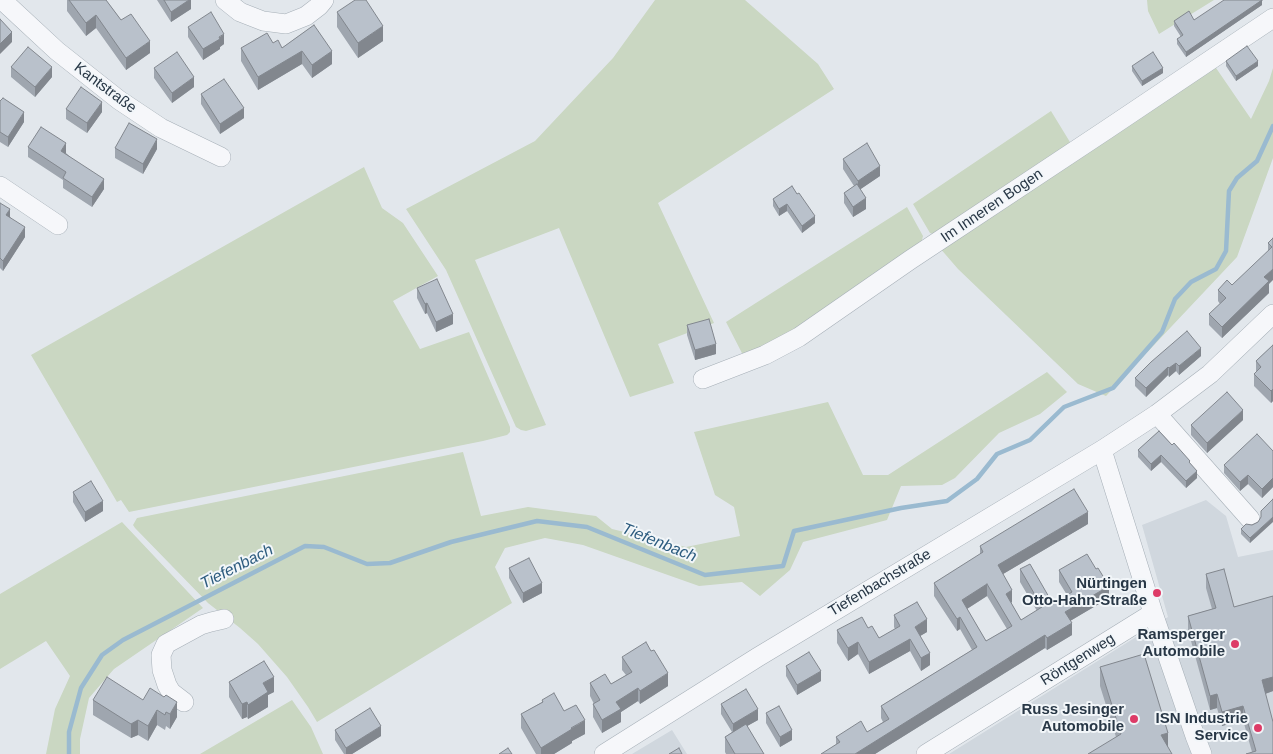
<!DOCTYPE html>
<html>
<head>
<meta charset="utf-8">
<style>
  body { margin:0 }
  canvas { display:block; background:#e2e7ec }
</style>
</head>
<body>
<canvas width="1273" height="754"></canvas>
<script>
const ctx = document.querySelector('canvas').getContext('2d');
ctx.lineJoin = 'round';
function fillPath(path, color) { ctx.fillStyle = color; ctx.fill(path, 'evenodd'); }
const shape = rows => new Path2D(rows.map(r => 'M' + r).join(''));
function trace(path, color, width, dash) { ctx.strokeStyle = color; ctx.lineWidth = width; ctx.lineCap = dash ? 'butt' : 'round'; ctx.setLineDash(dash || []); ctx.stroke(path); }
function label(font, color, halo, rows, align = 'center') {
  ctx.font = font + ' Arial,sans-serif'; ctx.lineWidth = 4; ctx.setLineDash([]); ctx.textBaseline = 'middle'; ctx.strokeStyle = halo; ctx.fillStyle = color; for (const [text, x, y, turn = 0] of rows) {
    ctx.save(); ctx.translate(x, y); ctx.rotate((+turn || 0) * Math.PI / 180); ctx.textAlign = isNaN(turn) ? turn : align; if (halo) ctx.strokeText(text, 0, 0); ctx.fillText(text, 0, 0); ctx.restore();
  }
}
const built = shape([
  [1206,500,1226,516,1238,557,1273,550,1273,754,949,754,1168,617,1142,525],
  [672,730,687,754,632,754]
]);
const green = shape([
  [655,0,745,0,818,64,834,89,658,203,714,323,658,344,674,383,630,397,559,228,475,260,546,425,526,431,521,430,516,427,446,270,406,209,535,141,613,58],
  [1147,0,1214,0,1159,34,1148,11],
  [1214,65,1251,119,1269,81,1273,68,1273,158,1237,257,1106,396,1078,384,958,269,939,247],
  [1051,111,1073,147,936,235,930,233,913,204],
  [364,167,382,208,403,223,438,276,393,301,420,349,469,332,510,427,510,432,507,435,483,441,129,512,121,500,117,502,31,355],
  [907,207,923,236,921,244,781,343,745,359,726,322],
  [1047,372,1067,392,1040,414,999,433,955,478,942,485,901,486,887,520,803,542,790,570,760,596,742,582,699,586,583,545,545,538,505,548,495,567,512,603,317,722,308,707,287,677,258,644,240,628,208,603,135,528,133,525,137,518,463,452,481,516,528,507,596,516,612,529,686,547,740,536,734,507,715,495,694,432,828,402,863,475,888,475],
  [122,522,203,608,114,669,89,698,80,739,80,754,46,754,55,709,70,676,46,641,0,669,0,594],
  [292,700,311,727,323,754,200,754]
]);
const stream = shape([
  [69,754,69,732,81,688,102,655,123,640,305,546,324,547,367,564,390,563,451,542,537,521,587,527,705,575,783,566,794,531,901,508,947,501,977,479,997,454,1030,440,1064,407,1113,388,1162,332,1175,299,1191,282,1216,269,1226,251,1229,191,1237,178,1257,161,1273,126]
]);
const minor = shape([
  [2,0,57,51,119,100,161,128,221,157],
  [225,0,240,12,263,21,286,24,306,16,319,6,324,0],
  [0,186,58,225],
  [703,379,765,355,799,337,910,260,1106,130,1273,18],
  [1157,414,1250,519],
  [1102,450,1153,613,1195,736,1202,754],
  [184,702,171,692,167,685,162,670,161,655,166,644,201,625,211,622,224,619],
  [604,754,758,657,1102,450,1157,414,1210,374,1273,314],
  [926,754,1153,613]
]);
const wall = shape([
  [67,0,106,0,121,20,150,53,126,70,96,28,86,36,67,11],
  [157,0,191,0,191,9,171,22],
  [1262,1,1262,5,1186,57,1177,44,1177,39,1181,37,1174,26,1174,21,1194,20],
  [337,12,383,41,358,58,337,27],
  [314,25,332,64,312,78,302,64,258,90,241,61,241,48,273,43,282,48],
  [188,27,224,44,220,47,220,49,203,60,188,37],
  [1226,61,1258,66,1236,81,1226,66],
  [1132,66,1163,73,1142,86,1132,71],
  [11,67,52,77,35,97,11,77],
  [154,68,194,87,172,103,154,78],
  [201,94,244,118,220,134,201,104],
  [0,101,24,122,8,147,0,142],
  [66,109,102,112,87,133,66,119],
  [28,147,66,153,104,189,92,207,63,188,63,180,28,157],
  [115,148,157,149,143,174,115,158],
  [843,159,880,176,860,189,866,209,853,217,844,203,844,193,854,186,843,169],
  [792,186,815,223,802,233,787,211,779,216,773,206,773,199],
  [0,203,25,237,3,271,0,268],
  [1273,238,1269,284,1269,293,1222,338,1209,325,1209,314,1220,304,1218,301,1218,290,1232,285,1268,252,1268,243],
  [417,288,453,324,436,332,427,313,425,314,417,298],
  [687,325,716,354,695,360,687,335],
  [1273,345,1273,401,1271,403,1254,386,1254,374,1256,373,1256,361],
  [1201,356,1179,375,1176,371,1169,377,1168,375,1146,397,1135,386,1135,378,1151,362],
  [1243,420,1207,453,1191,435,1191,425],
  [1159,431,1190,464,1197,478,1186,488,1161,462,1151,471,1138,457,1138,450],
  [1273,451,1273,487,1262,498,1248,484,1240,491,1224,473,1224,465],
  [73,492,103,511,85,522,73,502],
  [1273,499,1250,543,1241,534,1241,529,1258,522],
  [1088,524,1003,574,1012,602,1011,603,1021,620,1037,611,1020,582,1020,569,1053,604,1067,595,1059,582,1059,570,1109,598,1070,621,1072,635,1047,650,1045,648,875,754,836,744,836,737,867,732,883,722,881,718,881,706,972,650,960,629,957,631,934,596,934,583,980,555,980,546],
  [987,596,1007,629,986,641,967,609],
  [509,568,542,593,523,603,509,578],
  [1206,574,1234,607,1273,596,1273,691,1265,694,1273,754,1252,752,1243,720,1222,726,1217,708,1210,710,1188,630,1188,616,1212,609,1206,588],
  [894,615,927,632,920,636,930,665,921,671,910,651,869,674,858,654,848,661,837,643,837,630,868,628,879,638,895,629,894,627],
  [622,657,668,686,640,704,638,701,621,712,621,722,602,733,593,717,593,704,594,704,590,696,590,683,611,684,626,675,622,670],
  [786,666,821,681,797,695,786,676],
  [1100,667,1168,747,1116,737,1100,686],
  [229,682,274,692,268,695,268,707,248,719,247,717,242,719,229,697],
  [93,700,143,700,177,717,170,729,166,726,165,730,157,725,148,741,138,735,131,738,93,715],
  [542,700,564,711,585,734,572,741,572,743,554,754,536,754,521,728,521,714,542,702],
  [721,704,758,720,747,726,764,754,726,754,725,752,725,737,732,732,721,714],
  [766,713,792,740,780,747,766,723],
  [335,730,381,736,352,754,344,754,335,740]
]);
const shadedWall = shape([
  [189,0,191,0,191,9,171,22,171,12],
  [1260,0,1263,0,1262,1,1262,5,1186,57,1186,52],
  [96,15,96,28,86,36,86,23],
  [383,26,383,41,358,58,358,43],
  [12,32,12,42,0,54,0,44],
  [224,34,224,44,220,47,220,49,203,60,203,49],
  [150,41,150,53,126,70,126,58],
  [302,51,302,64,258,90,258,77],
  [332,51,332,64,312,78,312,65],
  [1258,61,1258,66,1236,81,1236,76],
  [52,67,52,77,35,97,35,87],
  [1163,68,1163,73,1142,86,1142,81],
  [194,77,194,87,172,103,172,93],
  [102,102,102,112,87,133,87,123],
  [244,108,244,118,220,134,220,124],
  [24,112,24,122,8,147,8,137],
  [157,139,157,149,143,174,143,164],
  [66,143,66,153,61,161,61,151],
  [880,166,880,176,858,191,858,181],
  [104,179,104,189,92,207,92,197],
  [866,198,866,209,853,217,853,207],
  [787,204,787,211,779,216,779,209],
  [10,209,10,219,6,215],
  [815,216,815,223,802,233,802,226],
  [25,227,25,237,3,271,3,261],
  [1273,269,1273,280,1269,284,1269,293,1222,338,1222,327,1264,277],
  [427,303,427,313,425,314,425,304],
  [453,314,453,324,436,332,436,322],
  [716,344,716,354,695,360,695,350],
  [1201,348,1201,356,1179,375,1179,366],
  [1176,363,1176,371,1169,377,1169,368],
  [1168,367,1168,375,1146,397,1146,388],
  [1273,389,1273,401,1271,403,1271,391],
  [1243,410,1243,420,1207,453,1207,443],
  [1161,455,1161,462,1151,471,1151,464],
  [1197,471,1197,478,1186,488,1186,481],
  [1248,475,1248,484,1240,491,1240,482],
  [1273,478,1273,487,1262,498,1262,489],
  [103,501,103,511,85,522,85,512],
  [1088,512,1088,524,998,577,998,565],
  [1273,517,1273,522,1250,543,1250,538],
  [542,583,542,593,523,603,523,593],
  [987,584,987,596,962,612,962,600],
  [1109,586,1109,598,1065,624,1065,612],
  [1012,590,1012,602,1006,606,1006,594],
  [960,617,960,629,957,631,957,619],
  [927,619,927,632,915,639,915,627],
  [1072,623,1072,635,1047,650,1047,638],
  [1045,635,1045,648,875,754,855,754],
  [910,639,910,651,869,674,869,662],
  [858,642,858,654,848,661,848,648],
  [930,653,930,665,921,671,921,658],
  [821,671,821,681,797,695,797,685],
  [668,673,668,686,640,704,640,691],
  [274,677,274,692,268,695,268,707,248,719,248,705,263,683],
  [1273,677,1273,691,1262,695,1262,680],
  [638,688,638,701,621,712,621,722,602,733,602,720,616,702],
  [1217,694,1217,708,1210,710,1210,696],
  [177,702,177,717,170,729,170,714],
  [247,702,247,717,242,719,242,704],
  [1243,706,1243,720,1222,726,1222,712],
  [758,709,758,720,733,734,733,724],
  [157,710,157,725,148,741,148,726],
  [138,720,138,735,131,738,131,724],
  [585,720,585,734,572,741,572,743,554,754,541,754,541,748],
  [381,726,381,736,352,754,346,754,346,748],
  [792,730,792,740,780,747,780,737],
  [1168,733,1168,753,1161,735]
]);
const building = shape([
  [69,0,106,0,121,20,131,14,150,41,126,58,96,15,86,23,69,0],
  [164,0,189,0,171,12,164,0],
  [355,0,366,0,383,26,358,43,337,12,355,0],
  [1224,0,1262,0,1186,52,1177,39,1183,35,1174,21,1189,11,1194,20,1224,0],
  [211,12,224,34,219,37,220,39,203,49,188,27,211,12],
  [0,19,12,32,0,44,0,19],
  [314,25,332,51,312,65,302,51,258,77,241,48,267,33,273,43,278,40,282,48,314,25],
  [1247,46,1258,61,1236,76,1226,61,1247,46],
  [28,47,52,67,35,87,11,67,28,47],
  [177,52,194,77,172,93,154,68,177,52],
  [1153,52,1163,68,1142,81,1132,66,1153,52],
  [224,79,244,108,220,124,201,94,224,79],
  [81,87,102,102,87,123,66,109,81,87],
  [3,98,24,112,8,137,0,132,0,101,3,98],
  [129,123,157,139,143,164,115,148,129,123],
  [41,127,66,143,61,151,104,179,92,197,63,178,66,172,28,147,41,127],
  [867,143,880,166,858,181,843,159,867,143],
  [857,184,866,198,853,207,844,193,857,184],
  [792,186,797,194,799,193,815,216,802,226,787,204,779,209,773,199,792,186],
  [0,203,10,209,6,215,25,227,3,261,0,258,0,203],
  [1273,238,1273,269,1264,277,1269,281,1222,327,1209,314,1226,298,1218,290,1227,280,1232,285,1272,247,1268,243,1273,238],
  [437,279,453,314,436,322,427,303,425,304,417,288,437,279],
  [709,319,716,344,695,350,687,325,709,319],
  [1187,331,1201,348,1179,366,1176,363,1169,368,1168,367,1146,388,1135,378,1151,362,1187,331],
  [1273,345,1273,389,1271,391,1254,374,1261,367,1256,361,1273,345],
  [1227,392,1243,410,1207,443,1191,425,1227,392],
  [1159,431,1172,445,1174,443,1190,461,1189,462,1197,471,1186,481,1161,455,1151,464,1138,450,1159,431],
  [1257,434,1273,451,1273,478,1262,489,1248,475,1240,482,1224,465,1257,434],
  [91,481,103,501,85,512,73,492,91,481],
  [1074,489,1088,512,998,565,1012,590,1006,594,1021,620,1042,607,1020,569,1030,564,1053,604,1072,592,1059,570,1087,554,1096,569,1098,568,1109,586,1065,612,1072,623,1047,638,1045,635,855,754,821,754,840,742,836,737,861,721,867,732,889,719,881,706,977,647,960,617,957,619,934,583,983,552,980,546,1074,489],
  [987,584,1012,626,986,641,962,600,987,584],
  [1273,499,1273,517,1250,538,1241,529,1246,524,1252,525,1258,522,1261,517,1261,511,1273,499],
  [529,558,542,583,523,593,509,568,529,558],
  [1224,569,1234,607,1273,596,1273,677,1262,680,1273,722,1273,754,1246,754,1256,751,1243,706,1222,712,1217,694,1210,696,1188,616,1216,608,1206,574,1224,569],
  [917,602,927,619,915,627,930,653,921,658,910,639,869,662,858,642,848,648,837,630,862,617,868,628,872,626,879,638,900,626,894,615,917,602],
  [646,642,651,651,654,650,668,673,640,691,638,688,616,702,621,709,602,720,593,704,600,700,590,683,605,674,611,684,632,672,622,657,646,642],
  [809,652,821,671,797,685,786,666,809,652],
  [1144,654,1168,733,1161,735,1172,754,1088,754,1121,734,1100,667,1144,654],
  [264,661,274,677,263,683,268,692,248,705,247,702,242,704,229,682,264,661],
  [107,677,143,700,150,688,164,697,166,695,177,702,170,714,166,712,165,715,157,710,148,726,138,720,131,724,93,700,107,677],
  [746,689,758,709,733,724,721,704,746,689],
  [554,693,564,711,576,705,585,720,571,728,572,729,541,748,521,714,543,702,542,700,554,693],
  [779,706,792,730,780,737,766,713,779,706],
  [370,708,381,726,346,748,335,730,370,708],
  [746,724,764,754,735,754,725,737,746,724],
  [508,748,512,754,499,754,508,748],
  [679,748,682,754,669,754,679,748]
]);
const markers = [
  [1157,593,5,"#dd3b67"],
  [1235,644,5,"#dd3b67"],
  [1134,719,5,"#dd3b67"],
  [1258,728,5,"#dd3b67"]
];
const streetNames = [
  ["Kantstraße",105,88,37],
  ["Im Inneren Bogen",992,206,-34],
  ["Tiefenbachstraße",880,583,-31],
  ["Röntgenweg",1078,660,-32]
];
const poiNames = [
  ["Nürtingen",1147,584],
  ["Otto-Hahn-Straße",1147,601],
  ["Ramsperger",1225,635],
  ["Automobile",1225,652],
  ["Russ Jesinger",1124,710],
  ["Automobile",1124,727],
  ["ISN Industrie",1248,719],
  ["Service",1248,736]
];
const waterNames = [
  ["Tiefenbach",659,543,22],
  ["Tiefenbach",237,567,-27]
];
fillPath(built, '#d0d7de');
fillPath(green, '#cad7c2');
trace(stream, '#9abad0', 4.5);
trace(minor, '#a6afb7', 20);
trace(minor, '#f6f7fa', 19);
fillPath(wall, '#9fa6af');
fillPath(shadedWall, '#82878e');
fillPath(building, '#b9c1cb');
trace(building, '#82878e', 1);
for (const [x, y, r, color] of markers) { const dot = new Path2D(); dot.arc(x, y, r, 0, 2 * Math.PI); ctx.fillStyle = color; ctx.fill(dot); trace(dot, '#f2f6f9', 2); }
label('15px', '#283746', '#f2f6f9', streetNames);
label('bold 15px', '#283746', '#f2f6f9', poiNames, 'right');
label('italic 16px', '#2d5c7f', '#f2f6f9', waterNames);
</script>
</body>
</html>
